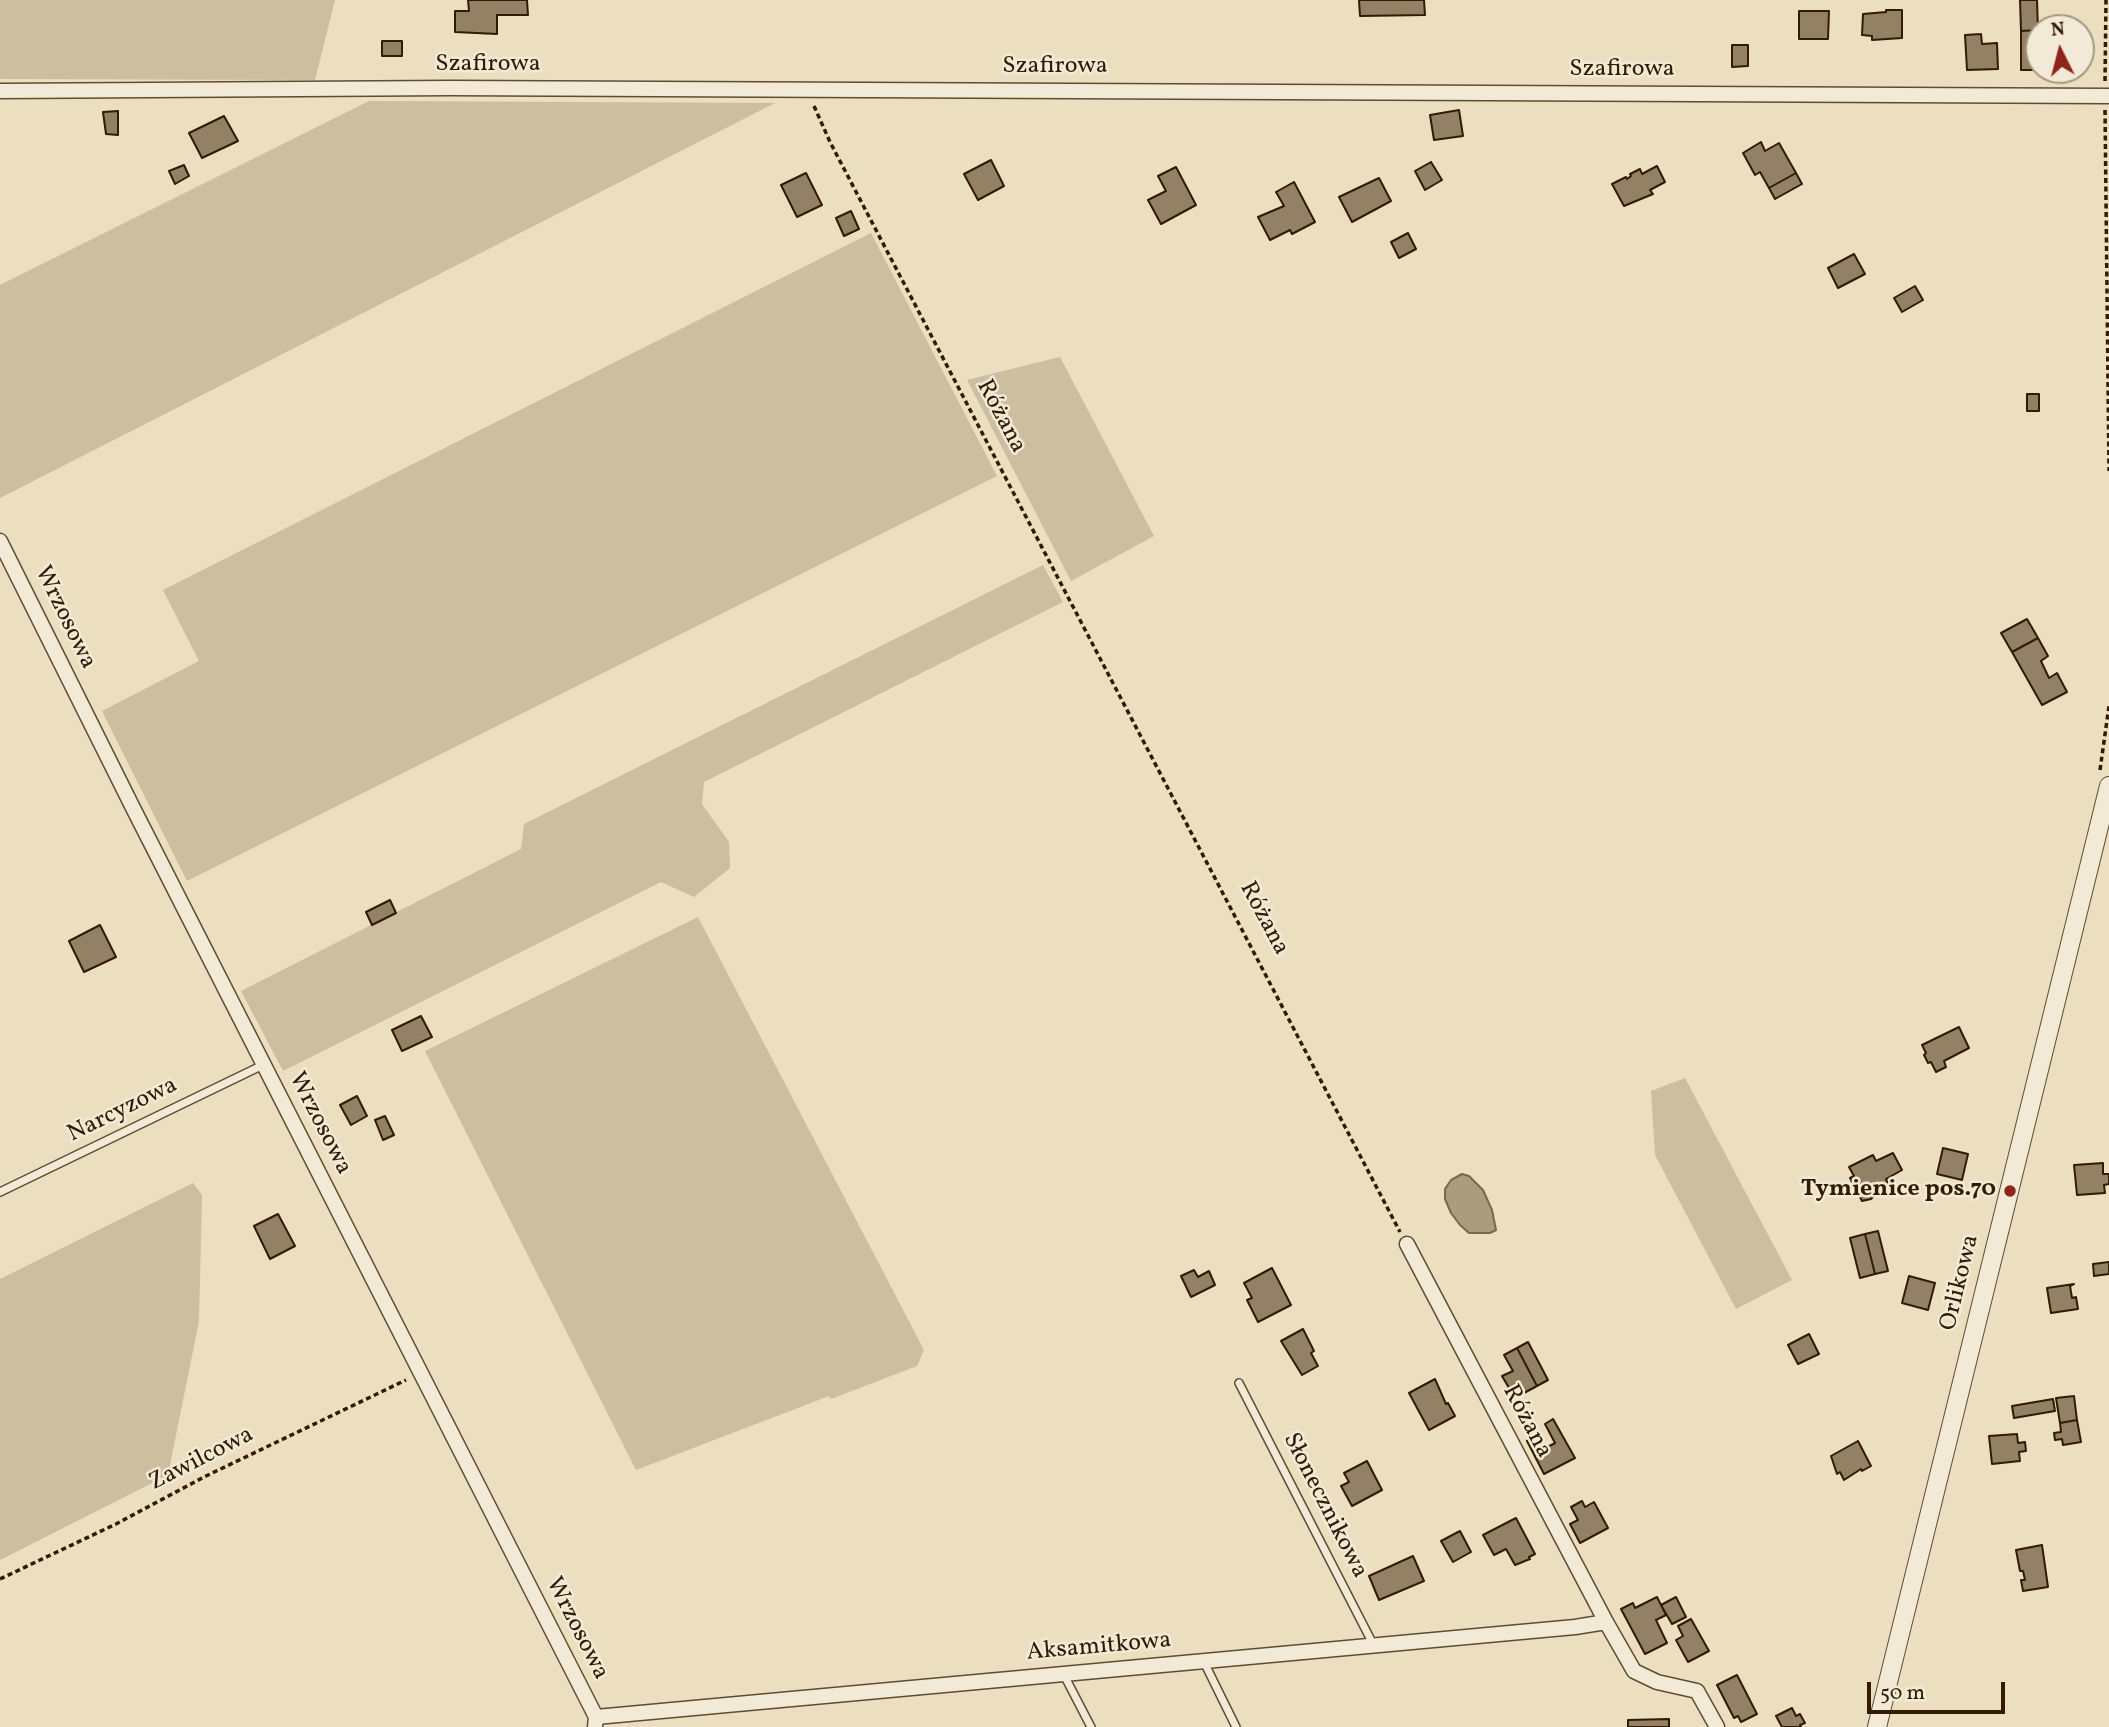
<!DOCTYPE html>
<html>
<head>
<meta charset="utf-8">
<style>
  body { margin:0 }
  #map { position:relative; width:2109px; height:1727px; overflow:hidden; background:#ebdfc0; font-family:Vollkorn,serif }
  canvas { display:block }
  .north { position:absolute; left:2025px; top:14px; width:70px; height:70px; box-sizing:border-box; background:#f2ead6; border:2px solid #a59780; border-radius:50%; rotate:354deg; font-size:19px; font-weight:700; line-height:28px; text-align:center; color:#321b00 }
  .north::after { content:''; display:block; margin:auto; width:24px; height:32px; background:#8f2418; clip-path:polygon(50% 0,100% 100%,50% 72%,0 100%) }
  .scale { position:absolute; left:1867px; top:1682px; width:138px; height:32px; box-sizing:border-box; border:4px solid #321b00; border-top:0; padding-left:9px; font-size:21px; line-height:24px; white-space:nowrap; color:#321b00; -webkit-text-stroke:5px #f2ead6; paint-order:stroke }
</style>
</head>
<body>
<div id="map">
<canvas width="2109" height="1727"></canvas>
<div class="north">N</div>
<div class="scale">50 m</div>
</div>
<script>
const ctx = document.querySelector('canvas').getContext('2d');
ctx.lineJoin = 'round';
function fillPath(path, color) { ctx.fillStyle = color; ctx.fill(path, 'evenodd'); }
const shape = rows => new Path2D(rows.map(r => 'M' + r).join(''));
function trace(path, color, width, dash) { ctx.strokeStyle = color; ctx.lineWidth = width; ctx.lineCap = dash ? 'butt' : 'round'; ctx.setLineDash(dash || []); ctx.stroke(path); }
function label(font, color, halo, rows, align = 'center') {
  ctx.font = font + ' Vollkorn,serif'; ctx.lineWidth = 5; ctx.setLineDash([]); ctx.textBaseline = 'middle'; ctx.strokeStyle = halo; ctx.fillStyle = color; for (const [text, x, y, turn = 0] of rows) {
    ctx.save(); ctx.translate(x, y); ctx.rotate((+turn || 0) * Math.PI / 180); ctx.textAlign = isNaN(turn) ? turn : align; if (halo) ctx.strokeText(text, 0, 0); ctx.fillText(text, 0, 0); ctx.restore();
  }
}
const green = shape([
  [0,0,335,0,315,80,0,79],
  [369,101,775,103,0,498,0,285],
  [871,233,997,476,187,881,102,711,199,661,163,590],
  [1060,357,1154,536,1071,581,967,380],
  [1043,565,1063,602,704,782,702,804,729,842,730,868,694,897,661,882,283,1071,241,991,521,849,524,824],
  [698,917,924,1350,917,1366,831,1399,829,1396,636,1470,425,1051],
  [1685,1078,1792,1280,1736,1309,1655,1155,1651,1091],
  [193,1183,202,1195,199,1321,168,1475,0,1560,0,1279]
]);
const water = shape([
  [1462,1174,1469,1176,1483,1190,1492,1210,1496,1230,1490,1233,1469,1233,1460,1225,1451,1213,1445,1199,1445,1189,1451,1180,1462,1174]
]);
const building = shape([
  [468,0,527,0,528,15,497,15,497,34,455,32,455,11,469,11,468,0],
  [1359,0,1424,0,1425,15,1360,16,1359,0],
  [2020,0,2037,0,2038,30,2021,31,2020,0],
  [1886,10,1902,10,1902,38,1872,40,1872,36,1862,35,1863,14,1886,12,1886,10],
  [1799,11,1829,11,1828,39,1799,39,1799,11],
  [2038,30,2039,70,2021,70,2021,31,2038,30],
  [1981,34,1982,44,1997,43,1998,69,1967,70,1965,35,1981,34],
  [382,41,402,41,402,56,382,56,382,41],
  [1732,45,1748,45,1748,66,1732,67,1732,45],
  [1459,110,1463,136,1434,140,1430,115,1459,110],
  [118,111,118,135,106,134,103,112,118,111],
  [224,116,238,141,202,158,189,133,224,116],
  [1761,142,1765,151,1779,143,1796,173,1769,188,1760,172,1755,175,1743,153,1761,142],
  [991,160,1004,186,978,200,964,174,991,160],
  [1431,162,1442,180,1425,190,1415,171,1431,162],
  [184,165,189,176,175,184,169,171,184,165],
  [1657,166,1665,182,1650,190,1653,194,1624,206,1612,184,1626,177,1627,179,1631,176,1630,174,1640,169,1642,174,1657,166],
  [1176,167,1196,205,1161,224,1148,200,1166,191,1158,176,1176,167],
  [806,173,822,205,797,217,781,185,806,173],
  [1796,173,1802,184,1775,199,1769,188,1796,173],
  [1379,178,1391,201,1352,222,1339,197,1379,178],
  [1294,182,1315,222,1292,234,1290,230,1270,240,1258,217,1284,206,1276,192,1294,182],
  [851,211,859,229,844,236,836,218,851,211],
  [1408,233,1416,249,1399,258,1391,242,1408,233],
  [1854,254,1865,274,1838,288,1828,268,1854,254],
  [1915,286,1923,300,1902,312,1894,298,1915,286],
  [2027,394,2039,394,2039,411,2027,411,2027,394],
  [2027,619,2038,638,2012,652,2001,633,2027,619],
  [2038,638,2048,656,2041,661,2049,678,2057,673,2067,692,2042,705,2012,652,2038,638],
  [390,900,396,913,372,925,366,912,390,900],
  [100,925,116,957,84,972,69,941,100,925],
  [421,1016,432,1037,402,1051,392,1030,421,1016],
  [1959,1027,1969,1048,1944,1061,1946,1067,1936,1072,1931,1062,1928,1063,1924,1055,1926,1053,1922,1045,1959,1027],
  [357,1096,367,1116,351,1125,340,1105,357,1096],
  [385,1116,394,1135,383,1140,375,1120,385,1116],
  [1943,1148,1968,1154,1962,1180,1937,1174,1943,1148],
  [1893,1153,1902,1170,1886,1179,1890,1187,1879,1193,1878,1190,1874,1192,1875,1195,1871,1199,1862,1201,1850,1178,1854,1176,1849,1167,1873,1155,1876,1161,1893,1153],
  [2103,1163,2103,1174,2109,1174,2109,1184,2104,1185,2105,1193,2077,1195,2074,1165,2103,1163],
  [278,1214,295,1246,270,1259,254,1226,278,1214],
  [1878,1231,1888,1271,1875,1274,1865,1234,1878,1231],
  [1865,1234,1875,1274,1860,1278,1850,1238,1865,1234],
  [2109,1262,2109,1274,2094,1276,2093,1264,2109,1262],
  [1272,1268,1291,1305,1258,1322,1247,1300,1252,1298,1244,1283,1272,1268],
  [1194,1270,1198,1277,1209,1271,1215,1285,1191,1297,1181,1276,1194,1270],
  [1909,1276,1935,1283,1928,1310,1902,1303,1909,1276],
  [2074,1284,2070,1286,2072,1298,2076,1297,2078,1309,2051,1313,2047,1288,2074,1284],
  [1303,1329,1314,1351,1311,1353,1318,1366,1302,1375,1281,1341,1303,1329],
  [1809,1334,1819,1354,1798,1364,1788,1345,1809,1334],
  [1528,1342,1548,1380,1537,1386,1517,1348,1528,1342],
  [1517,1348,1537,1386,1524,1393,1519,1382,1509,1388,1502,1376,1513,1371,1504,1355,1517,1348],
  [1435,1379,1446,1404,1448,1403,1455,1416,1429,1430,1409,1393,1435,1379],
  [2074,1396,2077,1420,2060,1423,2056,1398,2074,1396],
  [2053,1399,2055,1411,2014,1418,2012,1406,2053,1399],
  [1553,1419,1575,1458,1544,1474,1527,1441,1537,1436,1544,1449,1555,1443,1545,1424,1553,1419],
  [2077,1420,2081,1442,2063,1445,2062,1439,2055,1440,2054,1433,2061,1432,2060,1423,2077,1420],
  [2017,1434,2018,1443,2025,1442,2026,1451,2019,1452,2020,1461,1992,1464,1989,1436,2017,1434],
  [1858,1441,1871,1466,1862,1471,1861,1469,1844,1480,1840,1472,1837,1474,1831,1456,1858,1441],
  [1367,1461,1382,1490,1352,1506,1341,1486,1349,1482,1344,1473,1367,1461],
  [1582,1501,1585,1507,1594,1502,1608,1528,1580,1543,1570,1524,1578,1520,1571,1507,1582,1501],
  [1516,1518,1535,1554,1529,1557,1530,1559,1515,1565,1506,1549,1494,1555,1483,1535,1516,1518],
  [1460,1531,1471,1552,1453,1562,1441,1541,1460,1531],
  [2042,1545,2048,1587,2023,1591,2021,1580,2025,1580,2023,1571,2020,1571,2016,1550,2042,1545],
  [1413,1556,1424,1581,1379,1600,1369,1576,1413,1556],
  [1657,1597,1666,1615,1656,1620,1667,1643,1645,1654,1621,1609,1633,1603,1635,1608,1657,1597],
  [1676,1597,1686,1617,1672,1624,1661,1605,1676,1597],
  [1691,1619,1709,1651,1688,1662,1676,1640,1683,1636,1678,1626,1691,1619],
  [1737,1675,1757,1714,1741,1722,1738,1716,1734,1718,1717,1685,1737,1675],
  [1792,1708,1796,1716,1800,1714,1805,1723,1800,1725,1801,1727,1782,1727,1776,1716,1792,1708],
  [1669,1719,1669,1727,1628,1727,1628,1720,1669,1719]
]);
const path = shape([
  [2105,81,2106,0],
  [814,106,830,142,1400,1232],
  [2105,110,2109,471],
  [2100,770,2109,706],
  [0,1579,116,1524,206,1476,406,1380]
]);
const service = shape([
  [0,1192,263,1065],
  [1239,1383,1374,1646],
  [1204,1662,1236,1727],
  [1064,1675,1091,1727]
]);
const minor = shape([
  [0,91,450,88,2109,96],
  [0,541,133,808,596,1717,595,1727],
  [1407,1244,1606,1622,1634,1671,1657,1682,1697,1691,1717,1727],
  [596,1717,1575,1627,1606,1622]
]);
const tertiary = shape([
  [1877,1727,2109,786]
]);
const markers = [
  [2010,1191,7,"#8f2418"]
];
const streetNames = [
  ["Szafirowa",488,66],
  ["Szafirowa",1055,68],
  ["Szafirowa",1622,71],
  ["Różana",1000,417,62],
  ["Wrzosowa",64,618,64],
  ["Różana",1263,919,62],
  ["Narcyzowa",123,1111,-26],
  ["Wrzosowa",319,1124,63],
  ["Orlikowa",1961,1283,-76],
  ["Różana",1526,1422,62],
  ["Zawilcowa",202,1460,-27],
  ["Słonecznikowa",1324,1506,63],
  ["Wrzosowa",576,1629,63],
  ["Aksamitkowa",1099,1648,-5]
];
const poiNames = [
  ["Tymienice pos.70",1996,1191]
];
fillPath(green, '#ccbe9f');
fillPath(water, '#ac9c7f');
trace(water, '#7b684c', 2);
fillPath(building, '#928164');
trace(building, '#321b00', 2);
trace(service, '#604c30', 10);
trace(minor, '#604c30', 17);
trace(tertiary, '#604c30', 20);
trace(path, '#321b00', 3.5, [5, 3.5]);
trace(service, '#f2ead6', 7);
trace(minor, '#f2ead6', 14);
trace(tertiary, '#f2ead6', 18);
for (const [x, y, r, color] of markers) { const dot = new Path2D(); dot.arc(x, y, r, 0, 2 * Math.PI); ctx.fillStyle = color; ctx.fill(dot); trace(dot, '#f2ead6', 2.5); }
label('24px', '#321b00', '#f2ead6', streetNames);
label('bold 24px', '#321b00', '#f2ead6', poiNames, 'right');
</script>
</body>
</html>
